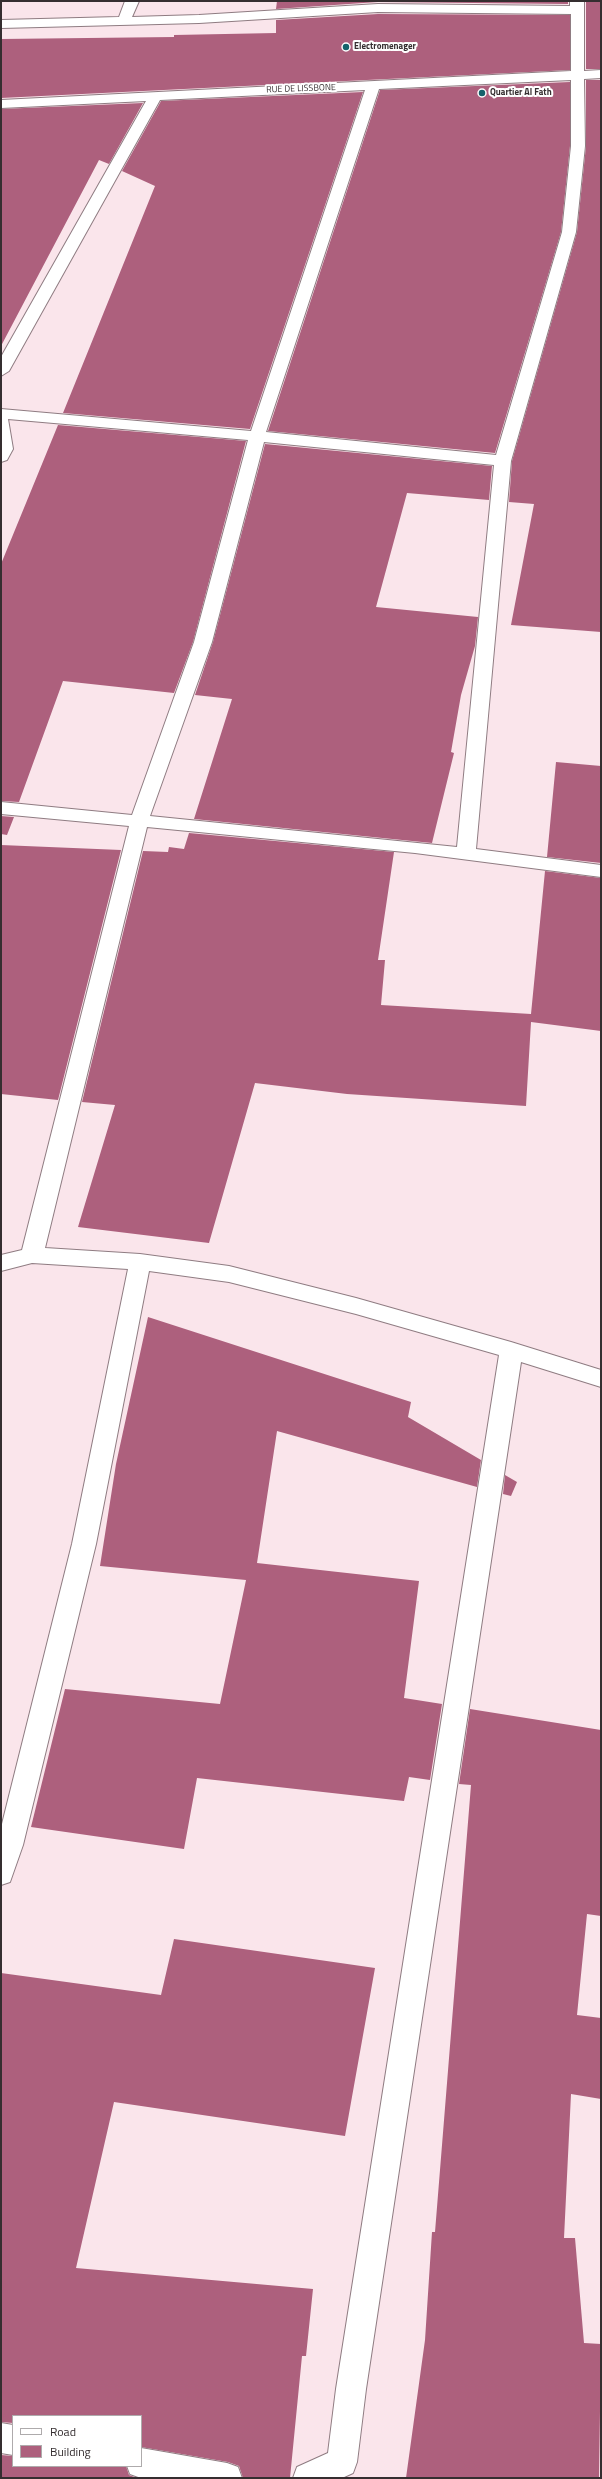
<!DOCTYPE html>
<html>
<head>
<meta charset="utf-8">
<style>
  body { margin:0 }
  #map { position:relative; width:602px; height:2479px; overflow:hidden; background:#fae5eb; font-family:"Titillium Web",sans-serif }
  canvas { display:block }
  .frame { position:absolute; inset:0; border:2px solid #352e30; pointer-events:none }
  .legend { position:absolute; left:12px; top:2415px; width:130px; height:52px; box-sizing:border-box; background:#fff; border:1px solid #aeabac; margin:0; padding:5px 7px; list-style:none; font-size:12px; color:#352e30 }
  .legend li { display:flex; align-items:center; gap:8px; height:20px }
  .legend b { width:20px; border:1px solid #aeabac }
</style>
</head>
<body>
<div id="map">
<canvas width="602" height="2479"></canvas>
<div class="frame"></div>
<ul class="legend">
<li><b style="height:5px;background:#fff"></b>Road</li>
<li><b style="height:11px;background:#ad607d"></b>Building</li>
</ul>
</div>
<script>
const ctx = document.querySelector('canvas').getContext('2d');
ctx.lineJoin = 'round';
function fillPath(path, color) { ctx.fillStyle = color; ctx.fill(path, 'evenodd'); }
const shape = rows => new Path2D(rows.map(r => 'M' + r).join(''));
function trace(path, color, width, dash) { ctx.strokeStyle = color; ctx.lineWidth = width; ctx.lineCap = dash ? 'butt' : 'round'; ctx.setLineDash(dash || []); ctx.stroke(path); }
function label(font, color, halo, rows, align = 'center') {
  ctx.font = font + ' "Titillium Web",sans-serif'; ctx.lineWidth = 4; ctx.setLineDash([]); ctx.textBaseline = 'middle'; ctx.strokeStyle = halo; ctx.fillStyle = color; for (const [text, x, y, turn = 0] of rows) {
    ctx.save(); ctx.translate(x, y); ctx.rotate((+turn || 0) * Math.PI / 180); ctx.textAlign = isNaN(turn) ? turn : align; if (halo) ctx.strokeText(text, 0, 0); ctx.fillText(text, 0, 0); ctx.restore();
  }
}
const building = shape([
  [277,1,568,1,568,4,378,2,276,9],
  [586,1,601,1,601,69,586,69],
  [378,14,570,15,570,70,1,98,1,39,174,37,174,35,276,33,276,20],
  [586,80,601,80,601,632,511,625,534,504,509,502,512,461,577,232,586,146],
  [570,82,570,146,561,232,495,453,268,431,380,90],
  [363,92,250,429,63,413,155,186,122,171,161,101],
  [143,103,109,164,99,160,1,346,1,109],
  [58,425,246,441,193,642,174,693,63,681,19,802,1,801,1,564],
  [265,444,492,466,489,500,407,493,376,607,478,617,475,646,461,695,451,752,454,753,432,843,194,819,232,699,195,695,213,642],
  [556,762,601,766,601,863,547,857],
  [1,816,14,817,7,835,1,834],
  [189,833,394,852,378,960,385,960,381,1005,531,1014,545,871,601,878,601,1031,531,1022,526,1106,347,1094,255,1083,209,1243,78,1227,115,1105,82,1102,143,851,168,852,169,847,184,849],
  [1,845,121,850,58,1100,1,1094],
  [148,1317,411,1402,408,1417,481,1460,477,1487,277,1431,257,1563,419,1581,404,1698,442,1704,430,1780,409,1777,404,1801,197,1778,184,1849,31,1827,65,1689,220,1704,246,1580,100,1566,116,1464],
  [505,1475,517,1482,511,1496,503,1494],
  [470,1709,601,1730,601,1916,587,1914,577,2015,601,2018,601,2099,571,2094,564,2238,575,2238,584,2343,601,2344,599,2478,406,2478,425,2340,432,2232,435,2232,471,1785,459,1784],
  [174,1939,375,1968,345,2136,114,2102,76,2268,313,2289,306,2356,302,2356,290,2478,243,2478,239,2466,228,2462,141,2447,141,2416,13,2416,13,2423,1,2422,1,1973,161,1995],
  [1,2455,13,2456,13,2466,126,2466,129,2475,137,2478,1,2478]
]);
const minor = shape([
  [125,1,139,1,132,17,199,15,378,4,570,6,570,1,584,1,584,71,601,70,601,78,584,79,585,146,576,232,511,461,476,849,601,865,601,877,415,853,147,827,45,1248,140,1254,229,1266,356,1298,511,1342,601,1370,601,1387,521,1362,366,2389,357,2462,353,2473,342,2478,293,2478,297,2467,328,2453,336,2389,499,1355,356,1314,229,1282,149,1271,96,1544,23,1845,10,1882,1,1885,1,1828,72,1544,128,1269,32,1263,1,1271,1,1255,22,1250,129,826,1,814,1,802,132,815,194,642,248,440,8,419,13,449,7,460,1,462,1,409,251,431,365,90,160,100,9,371,1,376,1,357,146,101,1,108,1,100,571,71,571,14,378,12,199,23,1,28,1,20,119,17,125,1],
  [571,80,571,146,562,232,496,455,266,432,379,89,571,80],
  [264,442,494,465,457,847,150,816,212,642,264,442],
  [1,2423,13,2425,13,2455,1,2453,1,2423],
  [141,2448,227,2463,238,2467,242,2478,141,2478,130,2474,127,2466,141,2466,141,2448]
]);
const markers = [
  [346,47,4,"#14626b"],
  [482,93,4,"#14626b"]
];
const farPoinames = [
  ["Electromenager",354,47],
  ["Quartier Al Fath",490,93]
];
const farStreetnames = [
  ["RUE DE LISSBONE",301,89,-2]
];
fillPath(building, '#ad607d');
trace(minor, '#8f7c82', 2);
fillPath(minor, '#fff');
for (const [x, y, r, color] of markers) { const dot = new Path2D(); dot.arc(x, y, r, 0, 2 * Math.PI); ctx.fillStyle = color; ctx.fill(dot); trace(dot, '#fff', 1.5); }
label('bold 9px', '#352e30', '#fff', farPoinames, 'left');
label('9px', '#352e30', '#fff', farStreetnames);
</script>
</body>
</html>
